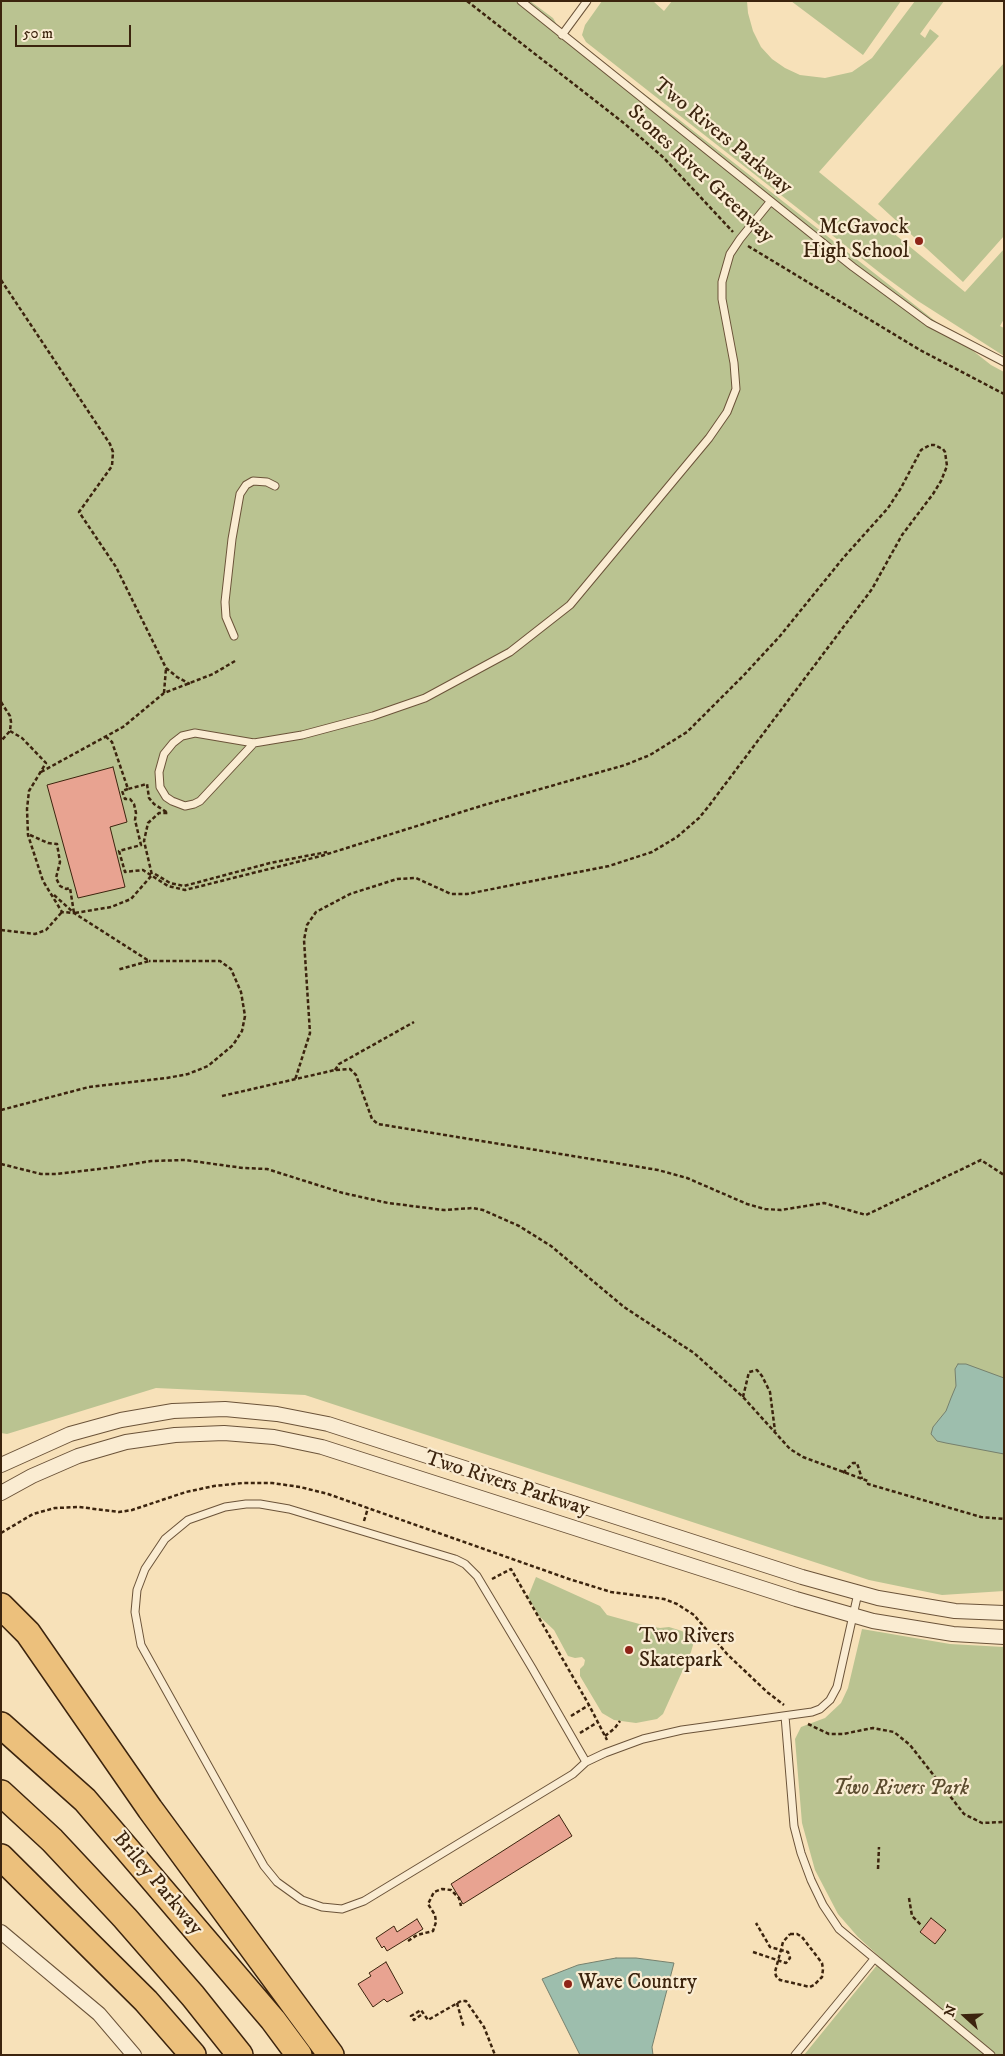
<!DOCTYPE html>
<html>
<head>
<meta charset="utf-8">
<style>
  body { margin:0 }
  #map { position:relative; width:1005px; height:2056px; overflow:hidden; background:#f7e1b9; font-family:"IM FELL DW Pica",serif }
  canvas { display:block }
  .frame { position:absolute; inset:0; border:2px solid #3c240e; pointer-events:none }
  .north { position:absolute; left:940px; top:1991px; width:50px; height:50px; -webkit-text-stroke:4px #faecd2; paint-order:stroke; rotate:290deg; font-size:14px; font-weight:700; line-height:20px; text-align:center; color:#3c240e }
  .north::after { content:''; display:block; margin:auto; width:18px; height:22px; background:#3c240e; clip-path:polygon(50% 0,100% 100%,50% 72%,0 100%) }
  .scale { position:absolute; left:15px; top:25px; width:116px; height:22px; box-sizing:border-box; border:2px solid #3c240e; border-top:0; padding-left:6px; font-size:15px; line-height:18px; white-space:nowrap; color:#3c240e; -webkit-text-stroke:4px #faecd2; paint-order:stroke }
</style>
</head>
<body>
<div id="map">
<canvas width="1005" height="2056"></canvas>
<div class="frame"></div>
<div class="north">N</div>
<div class="scale">50 m</div>
</div>
<script>
const ctx = document.querySelector('canvas').getContext('2d');
ctx.lineJoin = 'round';
function fillPath(path, color) { ctx.fillStyle = color; ctx.fill(path, 'evenodd'); }
const shape = rows => new Path2D(rows.map(r => 'M' + r).join(''));
function trace(path, color, width, dash) { ctx.strokeStyle = color; ctx.lineWidth = width; ctx.lineCap = dash ? 'butt' : 'round'; ctx.setLineDash(dash || []); ctx.stroke(path); }
function label(font, color, halo, rows, align = 'center') {
  ctx.font = font + ' "IM FELL DW Pica",serif'; ctx.lineWidth = 4.5; ctx.setLineDash([]); ctx.textBaseline = 'middle'; ctx.strokeStyle = halo; ctx.fillStyle = color; for (const [text, x, y, turn = 0] of rows) {
    ctx.save(); ctx.translate(x, y); ctx.rotate((+turn || 0) * Math.PI / 180); ctx.textAlign = isNaN(turn) ? turn : align; if (halo) ctx.strokeText(text, 0, 0); ctx.fillText(text, 0, 0); ctx.restore();
  }
}
const green = shape([
  [1,1,530,1,553,18,563,35,677,118,991,365,1004,372,1004,1591,942,1595,869,1580,305,1395,156,1388,7,1434,1,1433],
  [602,1,653,1,664,11,672,1,747,1,748,13,753,31,761,47,772,59,785,68,800,75,825,78,852,72,872,58,915,1,944,1,920,34,925,38,930,29,939,36,819,172,965,292,1004,249,1004,319,1000,326,1004,328,1004,356,918,301,884,276,586,42,582,35,585,25],
  [791,1,901,1,863,55],
  [1004,63,1004,236,963,282,878,204],
  [536,1577,600,1606,607,1615,643,1625,660,1628,669,1627,682,1631,692,1639,693,1645,691,1652,663,1714,657,1719,636,1723,614,1720,602,1713,580,1676,580,1669,584,1665,585,1660,582,1657,575,1658,568,1656,554,1630,539,1616,528,1597],
  [862,1629,950,1644,1004,1647,1004,2055,804,2055,882,1959,858,1937,838,1914,815,1870,802,1823,795,1739,801,1727,825,1718,841,1703,848,1688]
]);
const water = shape([
  [958,1364,966,1364,1004,1378,1004,1454,946,1443,937,1441,931,1434,933,1427,946,1411,951,1398,956,1386,955,1369,958,1364],
  [616,1958,636,1958,674,1963,652,2047,653,2055,580,2055,542,1979,578,1965,616,1958]
]);
const building = shape([
  [113,767,127,822,110,827,125,887,78,898,47,785,113,767],
  [559,1815,572,1836,463,1904,451,1884,559,1815],
  [931,1918,946,1930,935,1944,920,1932,931,1918],
  [417,1919,423,1929,387,1951,384,1946,382,1948,376,1938,394,1926,397,1932,417,1919],
  [386,1962,403,1993,387,2002,384,1999,373,2007,358,1984,371,1976,369,1973,386,1962]
]);
const path = shape([
  [467,1,625,124,664,158,733,232],
  [748,246,920,350,1004,394],
  [1,280,110,444,113,452,112,466,79,512,116,567,166,668,177,677,190,684],
  [164,693,166,668],
  [1,702,10,716,11,722,10,731,1,741],
  [10,731,22,738,46,763,29,791,27,809,28,835,43,881,62,912,74,913,149,961,117,970],
  [41,772,123,727,164,693,213,674,235,661],
  [128,789,122,791,125,799,130,799,134,804,136,813,135,820,141,845,119,851,125,872,143,870,168,886,185,890,321,856,484,805,625,765,650,755,687,732,744,675,780,636,844,557,888,508,901,488,921,450,930,445,934,445,943,449,945,452,947,466,941,481,933,494,902,535,872,589,708,807,699,818,677,837,652,852,609,866,467,894,451,894,416,878,397,879,350,894,316,912,307,925,304,940,310,1033,295,1080],
  [30,835,48,843,57,844,60,862,56,878,60,886,66,889,70,888,74,913],
  [155,874,170,883,184,886,270,863,327,852],
  [54,895,73,912],
  [75,913,111,907,131,899,152,875,144,841,148,823,159,813,168,813,154,804,149,798,147,784,128,789,112,742,105,736],
  [1,930,35,934,46,930,62,912],
  [335,1070,339,1064,414,1022],
  [222,1096,335,1070,350,1069,356,1075,372,1119,378,1124,658,1170,687,1178,747,1204,765,1209,781,1210,824,1203,866,1215,981,1160,1004,1175],
  [1,1110,89,1087,167,1078,188,1074,208,1066,233,1045,242,1031,245,1016,241,992,231,969,220,961,149,961],
  [1,1164,41,1174,56,1174,115,1167,151,1161,185,1160,243,1168,267,1169,343,1193,388,1203,444,1210,473,1208,483,1210,519,1226,551,1246,624,1307,694,1353,743,1397,790,1449,803,1457,868,1481,868,1484,981,1517,1004,1519],
  [743,1397,749,1372,757,1370,762,1376,770,1392,775,1431],
  [843,1473,853,1463,857,1463,862,1479],
  [364,1521,368,1508],
  [1,1533,33,1514,55,1508,79,1507,119,1512,132,1510,186,1492,214,1486,243,1483,272,1483,300,1487,328,1494,569,1579,611,1592,664,1599,677,1604,694,1615,727,1654,767,1692,784,1705],
  [492,1579,511,1569,589,1705,607,1740],
  [571,1716,589,1705],
  [808,1724,829,1734,843,1734,873,1728,894,1732,910,1745,964,1814,982,1823,1004,1822],
  [580,1733,598,1722],
  [605,1736,615,1728,620,1721],
  [878,1869,879,1847],
  [909,1898,912,1916,921,1925],
  [790,1934,797,1934,802,1937,822,1963,823,1969,822,1977,814,1985,810,1987,780,1980,776,1976,775,1972,783,1942,790,1934],
  [408,1941,417,1935,433,1931,436,1922,435,1915,428,1904,434,1892,442,1889,451,1890,459,1898,461,1906],
  [753,1952,786,1963,790,1958,788,1952,770,1947,756,1923],
  [457,2003,464,2028],
  [421,2015,414,2020,411,2016,421,2010,428,2020,461,2001,466,2001,484,2027,495,2055]
]);
const service = shape([
  [521,1,853,267,929,323,1004,362],
  [562,35,587,1],
  [234,636,226,617,225,602,232,539,240,494,246,485,253,481,267,482,275,486],
  [254,743,200,801,194,804,185,806,172,801,166,797,160,787,159,772,164,754,173,743,182,736,195,733,254,743,302,735,373,716,425,698,510,652,570,605,709,438,727,412,736,389,734,363,722,299,722,282,730,254,740,239,770,202],
  [785,1716,794,1826,801,1853,811,1880,823,1905,839,1929,991,2055],
  [586,1762,532,1668,477,1576,465,1564,455,1559,289,1509,260,1504,246,1504,225,1507,188,1520,165,1539,145,1569,137,1590,135,1612,141,1645,264,1866,277,1882,302,1900,322,1907,342,1909,364,1901,573,1774,586,1762,605,1753,643,1739,682,1730,812,1712,820,1709,830,1700,837,1687,858,1593],
  [795,2055,874,1959]
]);
const minor = shape([
  [1,1465,70,1434,121,1420,173,1411,225,1409,277,1414,328,1424,802,1577,878,1598,955,1611,1004,1613],
  [1,1493,32,1476,78,1456,126,1442,175,1435,224,1433,274,1437,322,1447,796,1599,873,1621,953,1634,1004,1637],
  [1,1932,99,2014,134,2055]
]);
const motorway = shape([
  [1,1606,28,1633,150,1809,331,2055],
  [1,1725,85,1800,273,2020,299,2055],
  [1,1793,52,1840,125,1918,193,1996,240,2055],
  [1,1857,146,2001,193,2055]
]);
const markers = [
  [919,241,5,"#8f2418"],
  [629,1650,5,"#8f2418"],
  [568,1984,5,"#8f2418"]
];
const streetNames = [
  ["Two Rivers Parkway",722,137,39],
  ["Stones River Greenway",700,175,43],
  ["Two Rivers Parkway",507,1485,18],
  ["Briley Parkway",157,1884,50]
];
const poiNames = [
  ["McGavock",909,229,"right"],
  ["High School",909,253,"right"],
  ["Two Rivers",639,1638],
  ["Skatepark",639,1662],
  ["Wave Country",578,1984]
];
const parkNames = [
  ["Two Rivers Park",901,1790]
];
fillPath(green, '#bac391');
fillPath(water, '#9dbead');
trace(water, '#76806d', 1);
fillPath(building, '#e8a391');
trace(building, '#3c240e', 1);
trace(service, '#6b5339', 9);
trace(minor, '#6b5339', 16);
trace(motorway, '#3c240e', 28);
trace(path, '#3c240e', 2.5, [4, 2.5]);
trace(service, '#faecd2', 7);
trace(minor, '#faecd2', 14);
trace(motorway, '#ecc07c', 25);
for (const [x, y, r, color] of markers) { const dot = new Path2D(); dot.arc(x, y, r, 0, 2 * Math.PI); ctx.fillStyle = color; ctx.fill(dot); trace(dot, '#faecd2', 2); }
label('21px', '#3c240e', '#faecd2', streetNames);
label('21px', '#3c240e', '#faecd2', poiNames, 'left');
label('italic 21px', '#5c4c2f', '#faecd2', parkNames);
</script>
</body>
</html>
